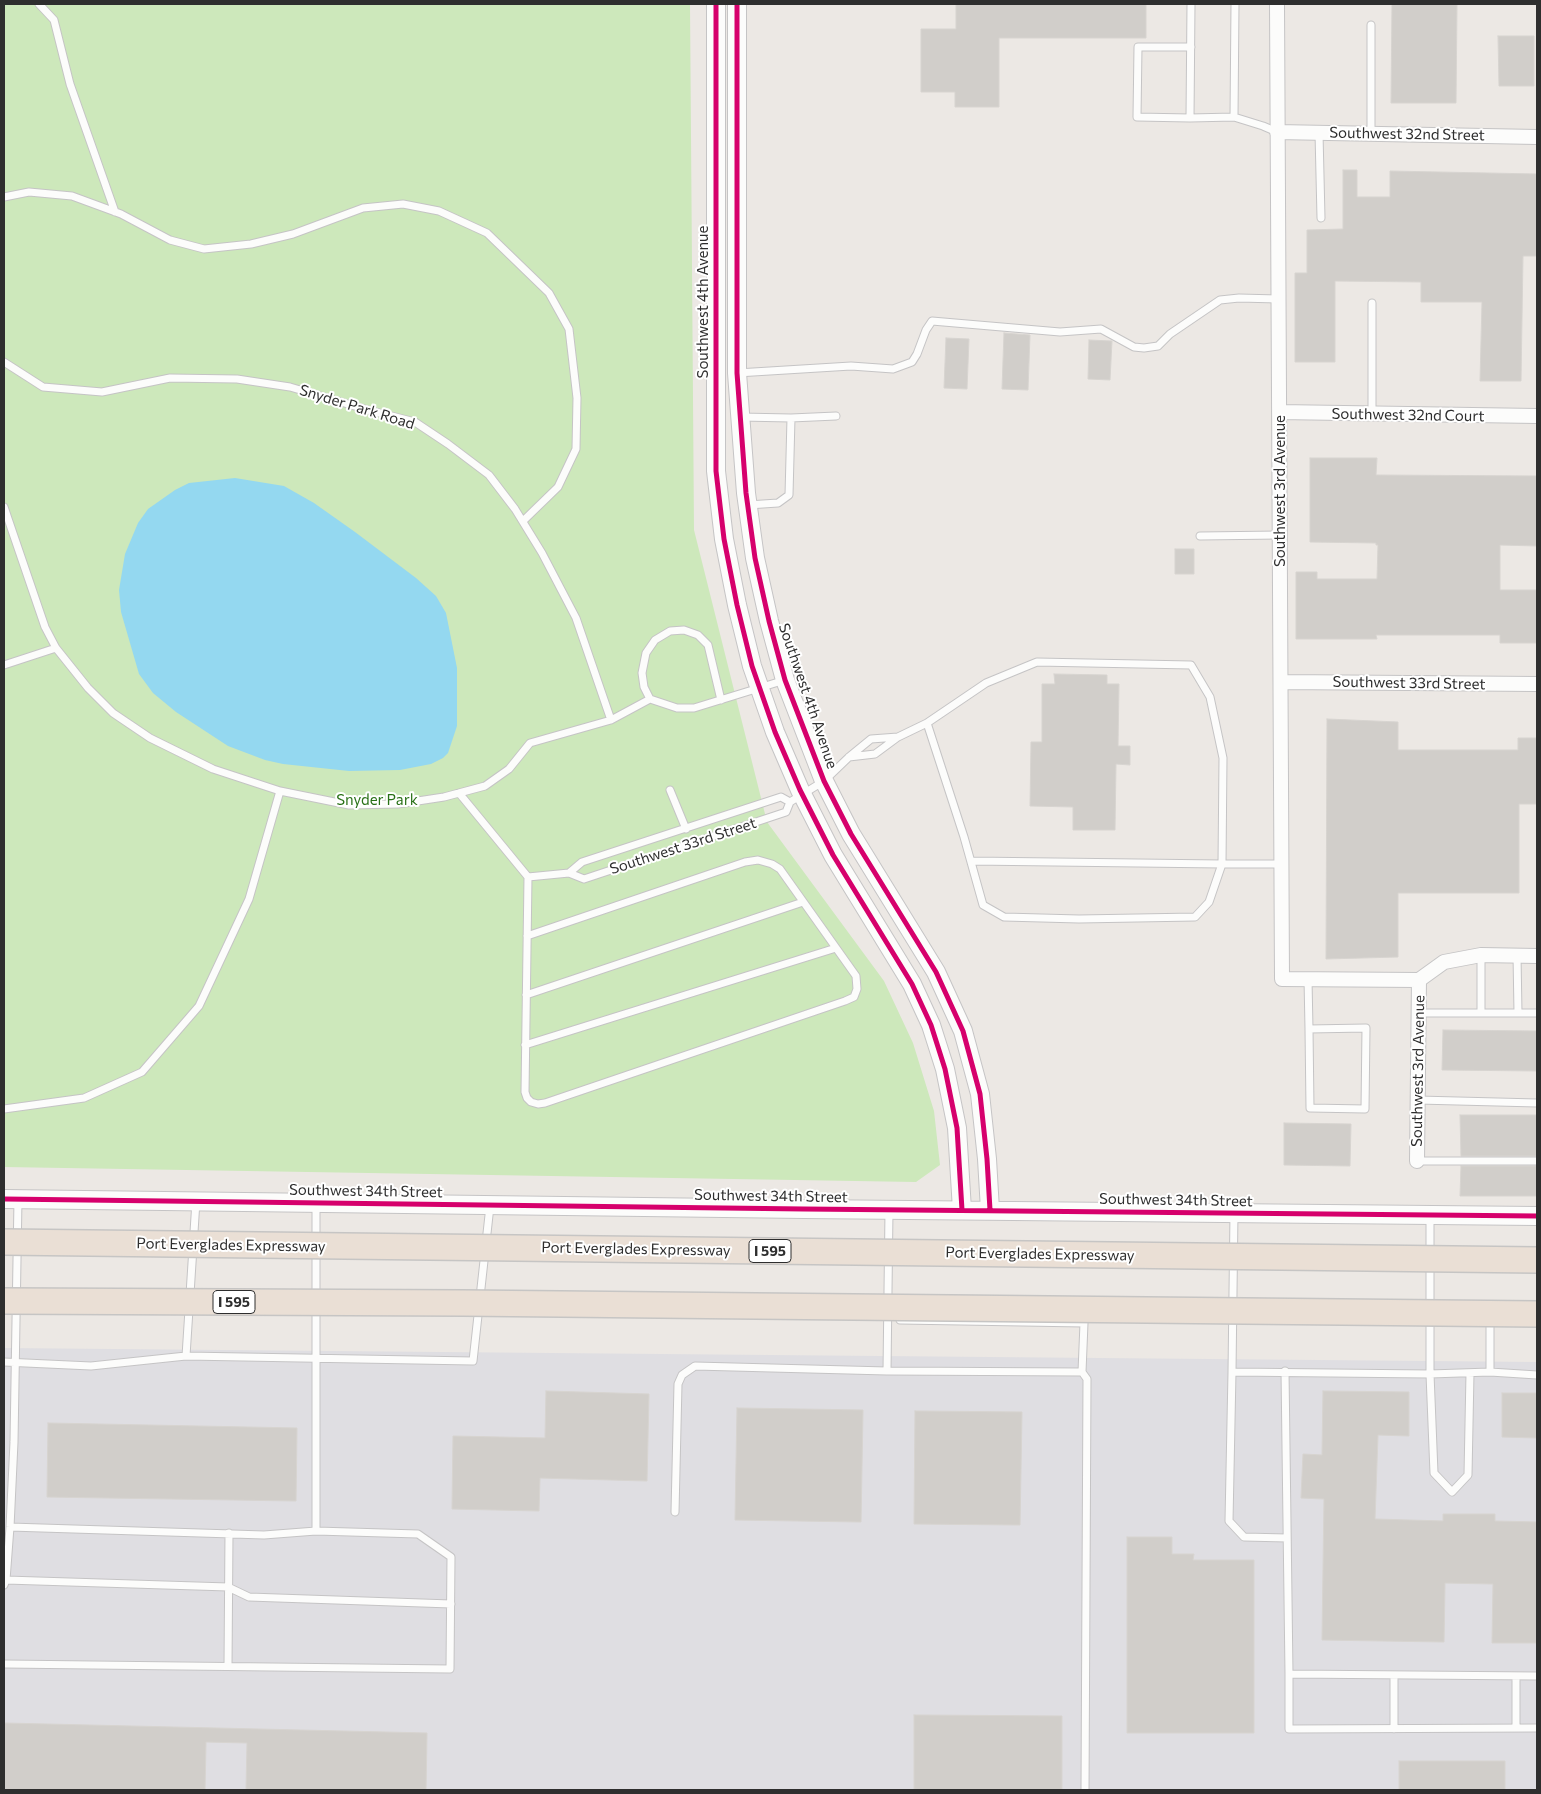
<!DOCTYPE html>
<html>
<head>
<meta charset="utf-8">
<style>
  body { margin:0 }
  #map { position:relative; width:1541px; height:1794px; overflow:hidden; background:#ece8e4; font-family:Commissioner,sans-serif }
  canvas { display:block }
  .frame { position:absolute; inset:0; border:5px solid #2e2e2e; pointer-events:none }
</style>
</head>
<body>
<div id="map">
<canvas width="1541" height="1794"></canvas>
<div class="frame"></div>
</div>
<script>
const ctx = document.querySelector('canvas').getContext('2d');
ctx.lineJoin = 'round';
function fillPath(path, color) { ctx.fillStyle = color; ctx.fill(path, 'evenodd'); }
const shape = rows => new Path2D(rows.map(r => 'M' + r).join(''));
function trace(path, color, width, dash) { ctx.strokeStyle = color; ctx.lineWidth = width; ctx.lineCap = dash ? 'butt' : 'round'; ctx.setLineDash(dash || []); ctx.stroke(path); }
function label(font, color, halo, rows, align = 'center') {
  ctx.font = font + ' Commissioner,sans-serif'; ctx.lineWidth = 4; ctx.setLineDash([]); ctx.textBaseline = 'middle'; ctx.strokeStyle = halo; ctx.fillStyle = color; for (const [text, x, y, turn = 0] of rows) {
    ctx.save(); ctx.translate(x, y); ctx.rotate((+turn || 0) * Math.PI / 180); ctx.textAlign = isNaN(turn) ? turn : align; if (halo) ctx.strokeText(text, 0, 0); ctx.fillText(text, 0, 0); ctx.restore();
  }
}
const airport = shape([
  [4,1348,1537,1362,1537,1790,4,1790]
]);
const green = shape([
  [4,4,690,4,694,530,767,822,884,981,913,1043,934,1111,940,1165,916,1182,4,1167]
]);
const water = shape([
  [235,478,284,486,314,503,355,532,416,578,436,596,446,613,457,668,457,726,448,753,443,758,431,764,400,770,349,771,283,764,265,760,228,746,176,712,153,693,139,674,121,612,119,590,125,554,138,523,148,509,175,490,189,483]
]);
const building = shape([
  [956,4,1146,4,1146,38,999,38,999,107,955,107,955,92,921,92,921,29,956,29,956,4],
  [1392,4,1457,4,1456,103,1391,103,1392,4],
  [1498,36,1534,36,1534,86,1499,86,1498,36],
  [1343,170,1357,170,1357,197,1390,197,1390,171,1537,174,1537,256,1523,256,1521,381,1480,381,1482,302,1421,302,1421,282,1335,281,1335,362,1295,362,1295,273,1307,273,1307,230,1343,229,1343,170],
  [1004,333,1030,335,1028,390,1002,389,1004,333],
  [946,338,969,339,967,389,944,388,946,338],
  [1089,340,1112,341,1110,380,1088,379,1089,340],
  [1310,458,1377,458,1376,475,1537,476,1537,546,1500,545,1500,590,1537,590,1537,643,1500,643,1500,635,1376,635,1377,639,1296,639,1296,572,1317,572,1317,579,1377,579,1378,545,1376,545,1376,543,1310,542,1310,458],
  [1175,549,1194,549,1194,574,1175,574,1175,549],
  [1054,674,1107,675,1107,684,1119,684,1118,746,1130,746,1130,765,1116,764,1115,830,1073,830,1073,807,1030,806,1031,742,1042,742,1042,684,1055,684,1054,674],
  [1327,719,1398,722,1398,750,1518,750,1518,738,1537,738,1537,804,1519,804,1519,893,1398,893,1398,957,1326,959,1327,719],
  [1443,1030,1537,1031,1537,1071,1442,1070,1443,1030],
  [1460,1115,1537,1115,1537,1156,1461,1156,1460,1115],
  [1284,1123,1351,1124,1350,1166,1284,1165,1284,1123],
  [1461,1166,1537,1166,1537,1196,1460,1196,1461,1166],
  [546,1391,649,1394,647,1481,540,1478,539,1511,452,1509,453,1436,545,1438,546,1391],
  [1323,1391,1409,1392,1409,1436,1378,1435,1375,1519,1443,1521,1443,1514,1495,1514,1495,1521,1537,1522,1537,1643,1492,1643,1493,1584,1445,1583,1444,1642,1322,1640,1324,1499,1301,1498,1303,1454,1322,1455,1323,1391],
  [1502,1393,1537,1393,1537,1438,1502,1437,1502,1393],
  [737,1408,863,1410,861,1522,735,1520,737,1408],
  [915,1411,1022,1412,1020,1525,914,1524,915,1411],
  [48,1423,297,1428,296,1501,47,1497,48,1423],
  [1127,1537,1172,1537,1172,1554,1194,1554,1193,1560,1254,1560,1254,1733,1127,1733,1127,1537],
  [914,1715,1062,1716,1062,1790,914,1790,914,1715],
  [4,1723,427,1733,426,1790,246,1790,247,1743,206,1742,205,1790,4,1790,4,1723],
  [1399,1761,1505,1761,1505,1790,1399,1790,1399,1761]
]);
const service = shape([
  [39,4,54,20,70,84,115,212],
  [1191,47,1138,47,1137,117,1190,118,1234,117,1263,126,1277,132],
  [1234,117,1235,4],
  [1190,118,1191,4],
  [1319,133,1321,218],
  [1371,134,1371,25],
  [4,197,29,192,72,196,121,214,170,240,204,249,251,244,293,234,363,208,403,204,439,211,487,233,549,293,569,329,577,398,576,449,558,487,523,521],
  [4,362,43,387,102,392,170,378,237,379,290,387,368,410,415,422,448,444,489,475,515,509,542,553,576,618,611,720],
  [737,373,851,366,893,369,912,362,917,354,926,330,932,321,1060,332,1101,329,1134,347,1144,348,1158,346,1170,334,1220,300,1239,298,1278,299],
  [1372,414,1372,303],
  [740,417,791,418,789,495,778,503,748,505],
  [791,418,836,416],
  [4,507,45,627,56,648,88,688,113,713,150,738,213,769,280,791,349,805,398,804,444,797,485,786,509,769,530,743,611,720,650,699,677,708,694,708,785,680],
  [1200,536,1280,535],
  [4,665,56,648],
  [650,699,644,687,642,673,646,653,655,640,670,631,684,630,698,635,708,645,721,700],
  [927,723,986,683,1037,662,1191,665,1210,697,1223,758,1222,864,971,861],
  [898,737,927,723,964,837,983,905,1004,917,1079,919,1195,917,1209,902,1222,864,1282,864],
  [670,790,686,829],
  [459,793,528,877,569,873,584,879,786,812,790,802,824,781,849,757,871,739,898,737,875,754,849,757],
  [569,873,582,862,781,797,790,802],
  [527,936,745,862,758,860,772,864,780,869,856,976,857,989,854,997,845,1001,545,1103,538,1104,531,1102,527,1098,525,1092,528,877],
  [1517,955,1518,1013],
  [1308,979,1309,1029,1310,1108,1365,1109,1366,1028,1309,1029],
  [526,995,803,902],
  [1419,1013,1537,1013],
  [1481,1013,1481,955],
  [525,1045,836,948],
  [1418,1100,1537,1103],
  [4,1109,84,1098,142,1072,199,1006,249,899,280,791],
  [1417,1161,1537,1161],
  [1234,1213,1232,1372,1430,1374,1490,1372,1537,1375],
  [1430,1215,1430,1374,1434,1473,1452,1492,1468,1475,1470,1373],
  [900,1320,1084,1323,1082,1372,1087,1379,1085,1790],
  [186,1356,196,1201],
  [4,1362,91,1366,186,1356,473,1361,490,1206],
  [887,1371,889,1211],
  [1285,1371,1289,1674,1537,1676],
  [1232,1372,1229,1521,1244,1537,1287,1538],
  [1490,1372,1490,1325],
  [675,1512,678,1384,682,1375,695,1366,887,1371,1082,1372],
  [10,1527,264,1535,316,1531],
  [6,1580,228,1587,249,1597,451,1604],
  [4,1585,6,1580,10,1527,14,1442,18,1199],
  [4,1664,450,1669,451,1557,418,1534,316,1531,316,1204],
  [228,1666,229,1533],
  [1289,1674,1289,1729,1537,1728],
  [1394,1675,1394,1729],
  [1516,1676,1516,1728]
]);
const minor = shape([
  [1277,4,1282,979,1419,980,1444,962,1481,955,1537,956],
  [1277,132,1537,137],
  [1279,412,1537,416],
  [1281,682,1537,684],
  [1417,1161,1419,980]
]);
const tertiary = shape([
  [716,4,716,471,724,539,737,605,752,666,775,732,800,790,833,855,912,984,931,1025,945,1069,957,1128,962,1210],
  [737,4,737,373,746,493,755,558,769,621,785,680,824,781,851,834,936,972,963,1031,980,1094,987,1159,990,1210],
  [4,1199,804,1209,1537,1216]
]);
const motorwayBridge = shape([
  [4,1242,1537,1260],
  [4,1301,463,1303,1537,1314]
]);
const cycleway = shape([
  [716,4,716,471,724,539,737,605,752,666,775,732,800,790,833,855,912,984,931,1025,945,1069,957,1128,962,1210],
  [737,4,737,373,746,493,755,558,769,621,785,680,824,781,851,834,936,972,963,1031,980,1094,987,1159,990,1210],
  [4,1199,804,1209,1537,1216]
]);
const shields = [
  [770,1251,42],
  [234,1302,42]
];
const shieldNames = [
  ["I 595",770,1251],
  ["I 595",234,1302]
];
const streetNames = [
  ["Southwest 32nd Street",1407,134,1],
  ["Southwest 4th Avenue",703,302,-90],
  ["Snyder Park Road",357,407,17],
  ["Southwest 32nd Court",1408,415,1],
  ["Southwest 3rd Avenue",1280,491,-90],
  ["Southwest 33rd Street",1409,683,1],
  ["Southwest 4th Avenue",808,696,71],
  ["Southwest 33rd Street",683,846,-18],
  ["Southwest 3rd Avenue",1418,1071,-89],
  ["Southwest 34th Street",366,1191,1],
  ["Southwest 34th Street",771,1196,1],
  ["Southwest 34th Street",1176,1200,1],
  ["Port Everglades Expressway",231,1245,1],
  ["Port Everglades Expressway",636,1249,1],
  ["Port Everglades Expressway",1040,1254,1]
];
const parkNames = [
  ["Snyder Park",377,800]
];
fillPath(airport, '#dfdee2');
fillPath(green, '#cde8bb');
fillPath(water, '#94d8f0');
fillPath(building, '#d1ceca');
trace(building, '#d7d4d0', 1);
trace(service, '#c5c4c5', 9);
trace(minor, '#c5c4c5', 16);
trace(tertiary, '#c5c4c5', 20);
trace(service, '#fcfcfb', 7);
trace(minor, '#fcfcfb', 14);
trace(tertiary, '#fcfcfb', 18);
trace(motorwayBridge, '#c6c5c4', 28, []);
trace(motorwayBridge, '#eadfd5', 25);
trace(cycleway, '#d6006c', 5);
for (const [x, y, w] of shields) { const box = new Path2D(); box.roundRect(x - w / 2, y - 11.5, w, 23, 4); ctx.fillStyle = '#fff'; ctx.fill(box); trace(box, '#2e2e2e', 1); }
label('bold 14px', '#2e2e2e', null, shieldNames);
label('15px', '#2e2e2e', '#fff', streetNames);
label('15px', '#297117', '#fff', parkNames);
</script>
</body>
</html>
